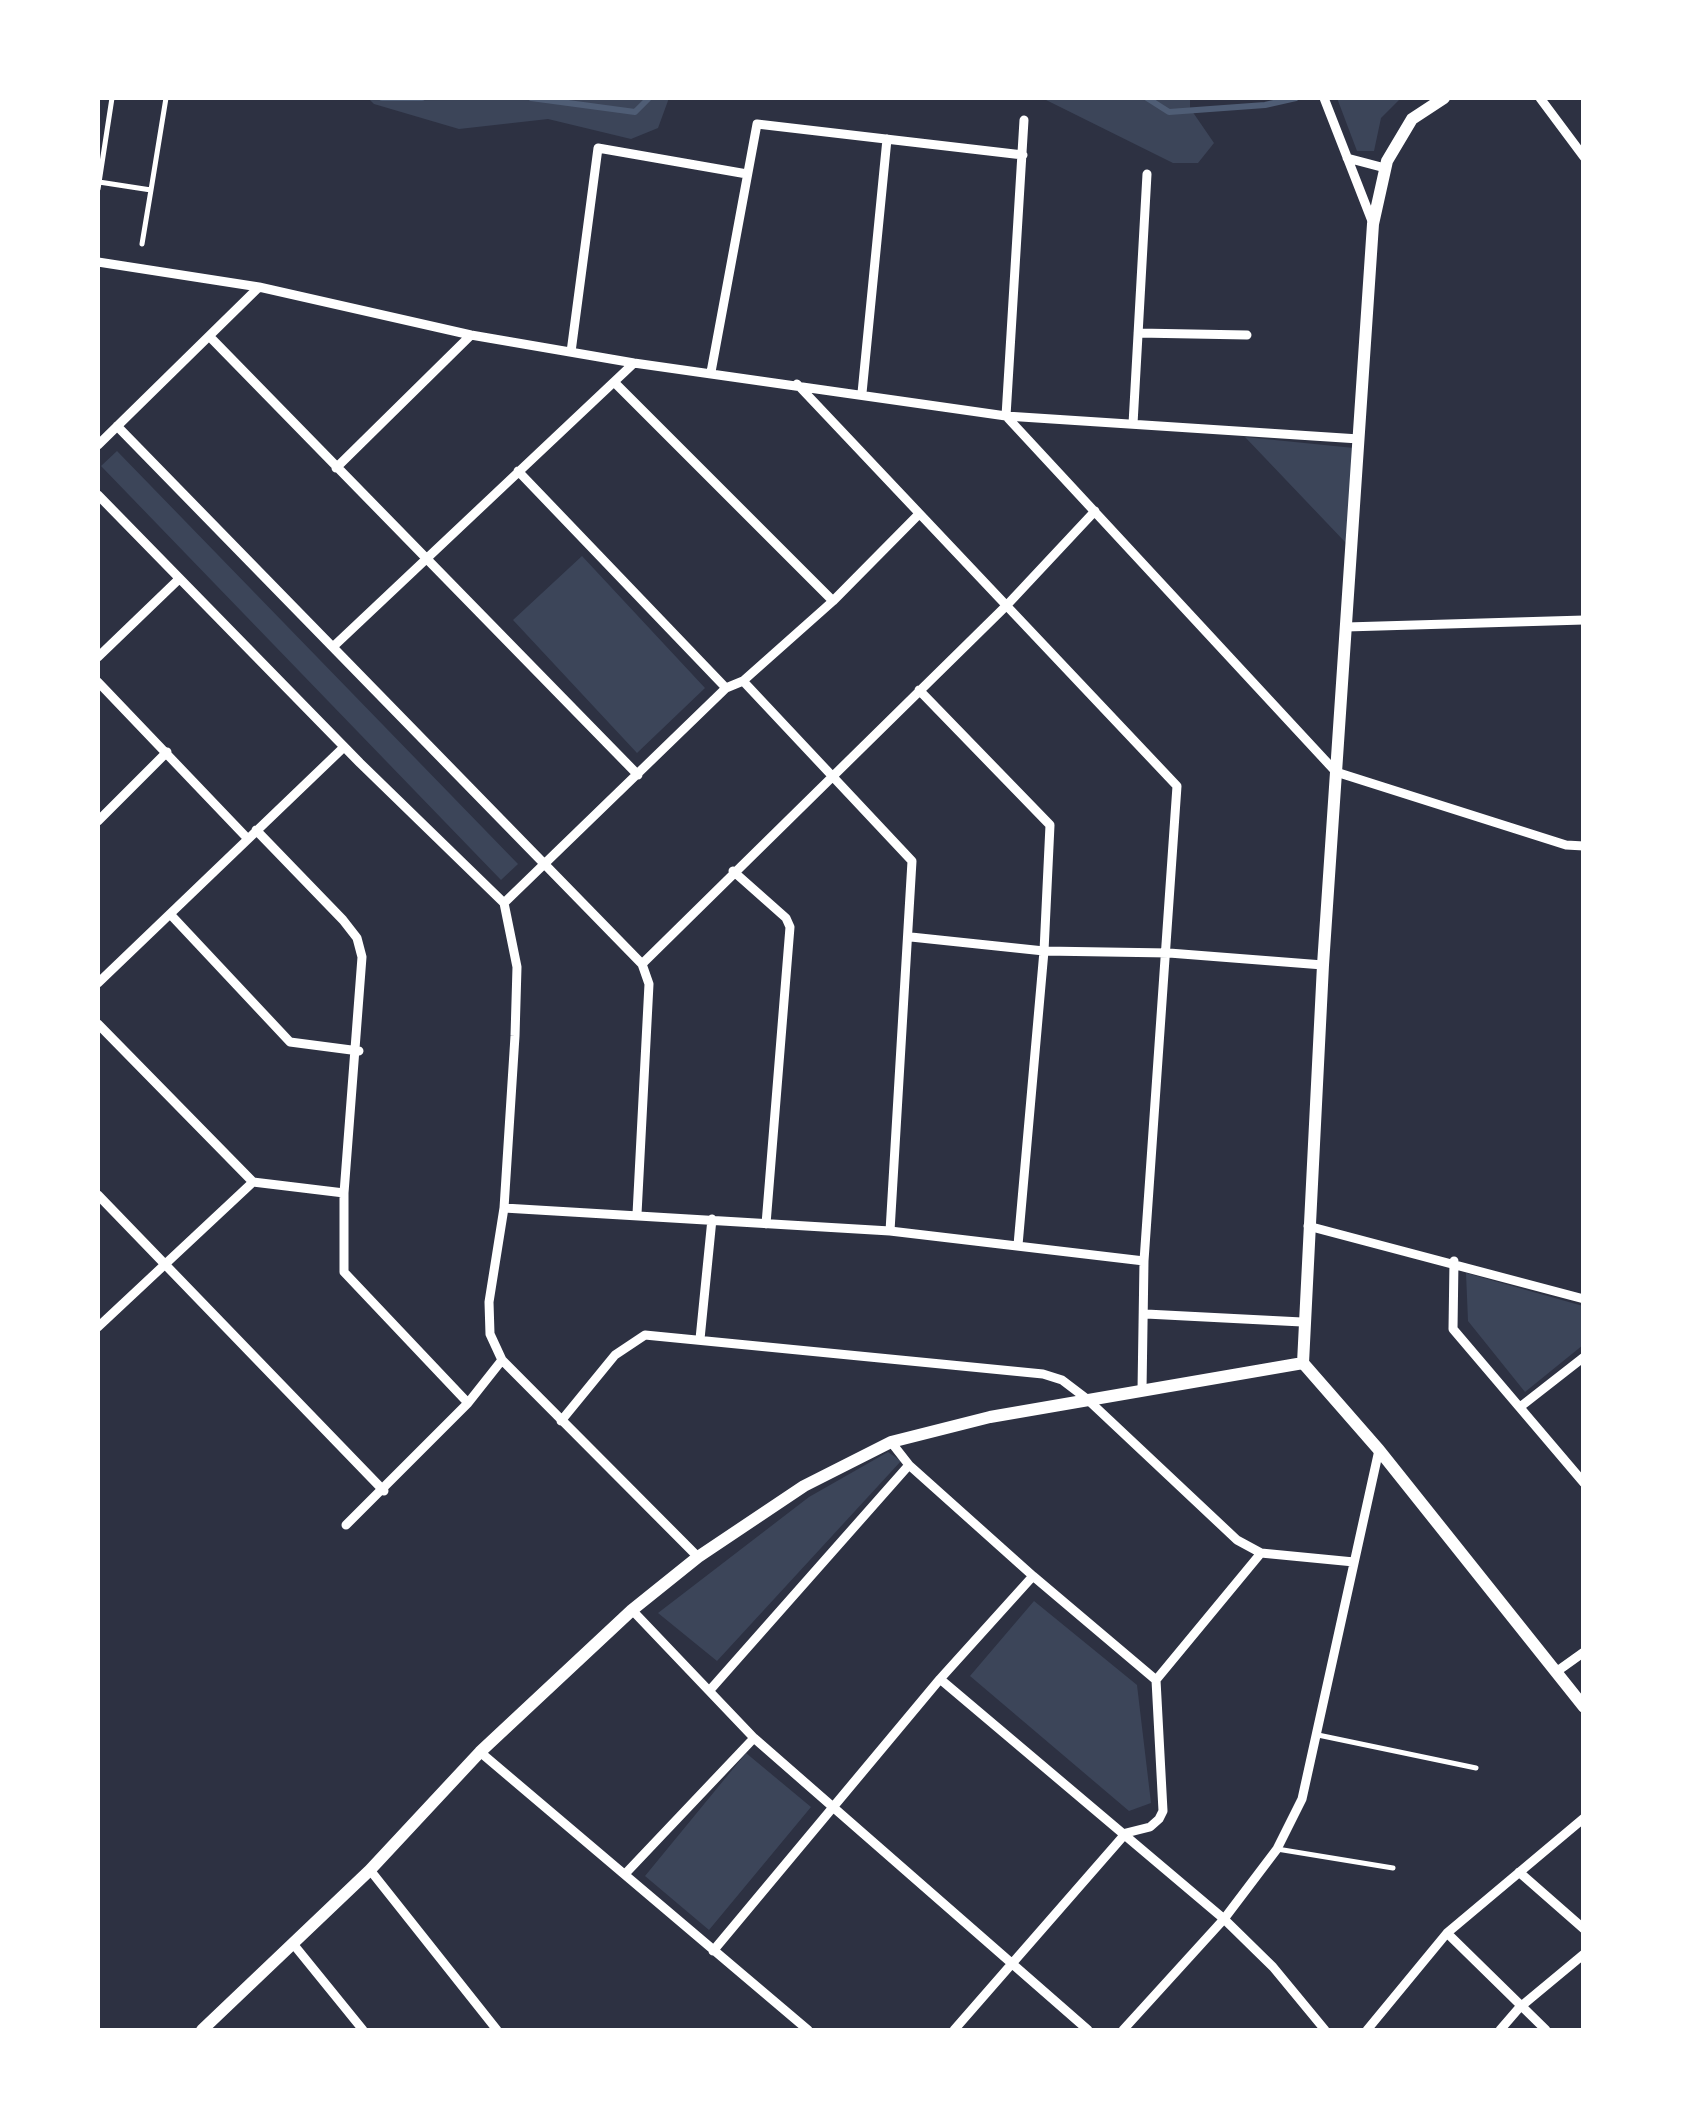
<!DOCTYPE html>
<html>
<head>
<meta charset="utf-8">
<style>
  body { margin:0 }
  #map { position:relative; width:1681px; height:2128px; overflow:hidden; background:#2d3142; font-family:"Nunito Sans",sans-serif }
  canvas { display:block }
  .frame { position:absolute; inset:0; border:100px solid #fff; pointer-events:none }
</style>
</head>
<body>
<div id="map">
<canvas width="1681" height="2128"></canvas>
<div class="frame"></div>
</div>
<script>
const ctx = document.querySelector('canvas').getContext('2d');
ctx.lineJoin = 'round';
function fillPath(path, color) { ctx.fillStyle = color; ctx.fill(path, 'evenodd'); }
const shape = rows => new Path2D(rows.map(r => 'M' + r).join(''));
function trace(path, color, width, dash) { ctx.strokeStyle = color; ctx.lineWidth = width; ctx.lineCap = dash ? 'butt' : 'round'; ctx.setLineDash(dash || []); ctx.stroke(path); }
const green = shape([
  [368,98,669,98,658,128,631,139,548,119,459,129,374,104],
  [1042,98,1190,98,1190,108,1214,143,1198,163,1173,163],
  [1337,98,1401,98,1381,118,1374,151,1357,151],
  [1245,437,1354,448,1346,543],
  [117,451,518,864,501,880,101,466],
  [582,556,705,688,637,753,513,620],
  [1466,1273,1583,1306,1583,1345,1525,1392,1468,1321],
  [888,1452,901,1461,717,1661,658,1613,809,1497],
  [1034,1601,1137,1685,1151,1803,1129,1811,970,1676],
  [746,1753,811,1807,709,1930,645,1876]
]);
const stream = shape([
  [382,98,422,98],
  [531,98,635,112,649,98],
  [1147,98,1169,112,1265,105,1296,98]
]);
const service = shape([
  [99,182,151,190,166,98],
  [98,189,112,98],
  [142,244,151,190],
  [1318,1735,1476,1768],
  [1277,1849,1393,1868]
]);
const minor = shape([
  [1324,98,1372,221],
  [1540,98,1584,157],
  [1024,120,1006,416,1336,772,1566,845,1584,846],
  [1347,158,1385,168],
  [98,262,259,287,471,335,634,363,1006,416,1359,439],
  [1138,333,1247,335],
  [211,338,638,775],
  [571,352,598,148,747,174],
  [711,372,757,124,1023,155],
  [614,382,833,601],
  [797,384,1177,786,1144,1261,1142,1390],
  [862,393,887,139],
  [1133,424,1147,174],
  [117,426,642,964,649,984,637,1214],
  [98,445,259,287],
  [336,468,471,335],
  [518,471,726,688],
  [98,495,360,763,504,903,517,967,515,1036,504,1208,489,1302,490,1334,502,1360,698,1557],
  [1346,627,1584,620],
  [335,645,634,363],
  [98,657,179,579],
  [743,681,912,861,890,1231],
  [98,682,248,839],
  [919,690,1050,825,1044,951,1018,1245],
  [98,821,167,752],
  [256,830,343,920,357,938,362,957,344,1193,344,1272,468,1403],
  [733,871,786,918,790,927,766,1224],
  [504,903,726,688,743,681,833,601,919,514],
  [170,914,290,1042,359,1051],
  [911,937,1044,951,1169,953,1323,965],
  [642,964,1007,605,1095,511],
  [98,983,344,747],
  [98,1024,253,1182],
  [253,1182,344,1193],
  [98,1195,384,1491],
  [504,1208,890,1231,1144,1261],
  [1308,1226,1584,1299],
  [1454,1261,1453,1329,1584,1483],
  [1146,1314,1302,1322],
  [98,1327,253,1182],
  [700,1339,712,1219],
  [1520,1407,1584,1357],
  [561,1421,615,1355,645,1335,1043,1374,1062,1380,1087,1399,1237,1540,1261,1553,1354,1562],
  [891,1442,909,1465,1033,1576,1156,1680],
  [346,1525,468,1403,502,1360],
  [632,1610,754,1738,1088,2030],
  [1556,1672,1584,1652],
  [940,1679,1224,1919,1273,1967,1325,2030],
  [1156,1680,1261,1553],
  [710,1690,909,1465],
  [480,1752,808,2030],
  [370,1870,497,2030],
  [1519,1872,1584,1929],
  [625,1874,754,1738],
  [1447,1933,1546,2030],
  [294,1945,363,2030],
  [713,1951,940,1679,1033,1576],
  [954,2030,1126,1833,1150,1827,1159,1819,1163,1811,1156,1680],
  [1123,2030,1224,1919,1277,1849,1302,1799,1379,1450],
  [1367,2030,1447,1933,1584,1818],
  [1500,2030,1519,2008,1584,1954]
]);
const secondary = shape([
  [1303,1363,1323,965,1373,224,1387,161,1412,119,1444,98],
  [1303,1363,1379,1450,1584,1707],
  [202,2030,370,1870,480,1752,632,1610,698,1557,804,1486,891,1442,990,1417,1303,1363]
]);
fillPath(green, '#3c4559');
trace(stream, '#4f5d75', 6);
trace(service, '#fff', 5);
trace(minor, '#fff', 9);
trace(secondary, '#fff', 12);
</script>
</body>
</html>
